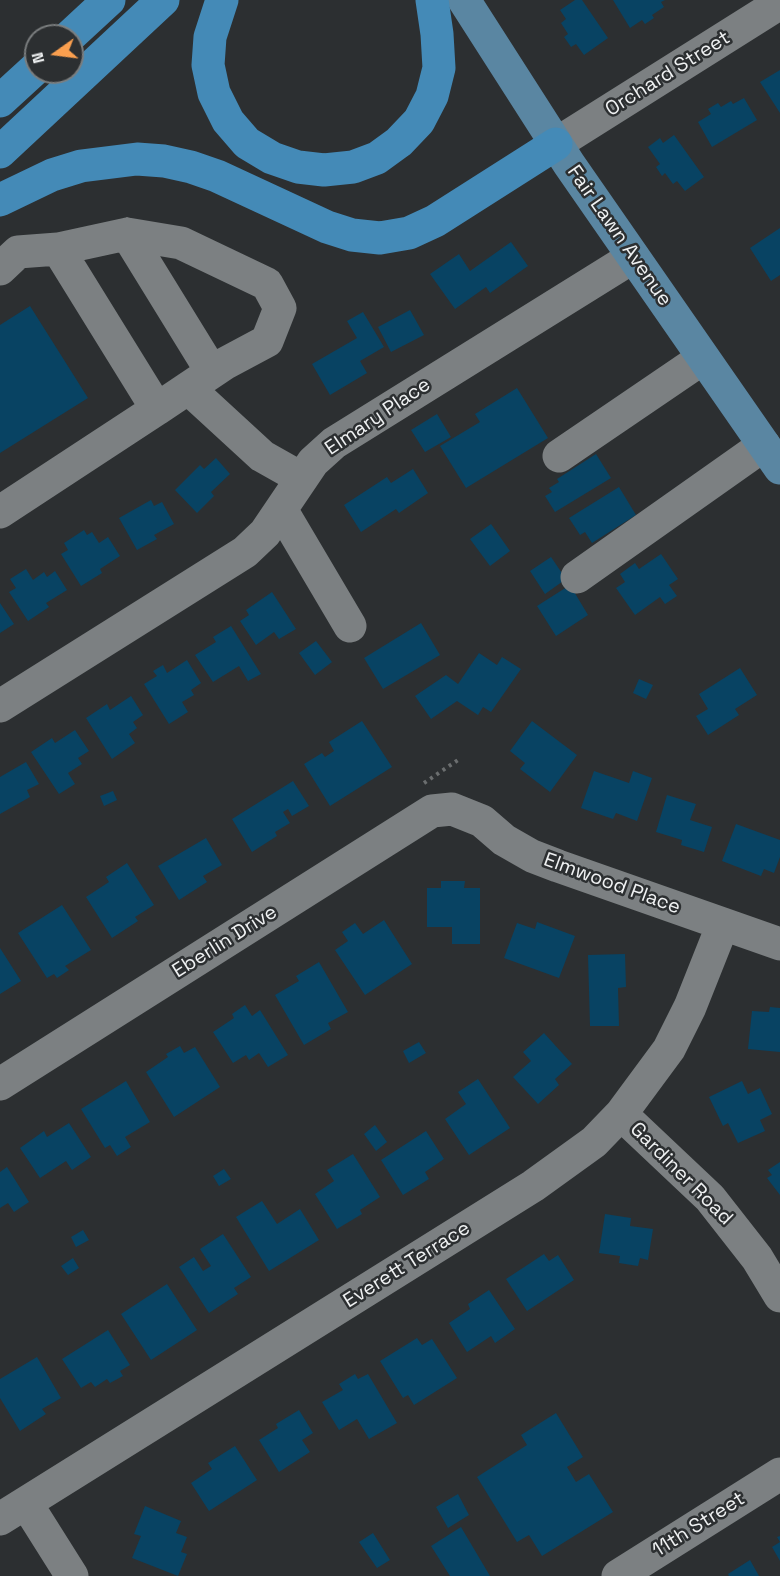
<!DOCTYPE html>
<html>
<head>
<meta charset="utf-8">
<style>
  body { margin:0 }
  #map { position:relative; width:780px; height:1576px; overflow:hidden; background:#2c2f31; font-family:"Space Grotesk",sans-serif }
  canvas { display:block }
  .north { position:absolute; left:24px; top:24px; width:60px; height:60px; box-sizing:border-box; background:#2c2f31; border:2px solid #7a7d7e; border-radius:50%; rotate:256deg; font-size:16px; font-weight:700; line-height:24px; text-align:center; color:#eff1f2 }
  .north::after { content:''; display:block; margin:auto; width:21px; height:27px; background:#fa9f4f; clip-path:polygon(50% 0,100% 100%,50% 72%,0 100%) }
</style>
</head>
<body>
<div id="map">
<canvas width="780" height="1576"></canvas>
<div class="north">N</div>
</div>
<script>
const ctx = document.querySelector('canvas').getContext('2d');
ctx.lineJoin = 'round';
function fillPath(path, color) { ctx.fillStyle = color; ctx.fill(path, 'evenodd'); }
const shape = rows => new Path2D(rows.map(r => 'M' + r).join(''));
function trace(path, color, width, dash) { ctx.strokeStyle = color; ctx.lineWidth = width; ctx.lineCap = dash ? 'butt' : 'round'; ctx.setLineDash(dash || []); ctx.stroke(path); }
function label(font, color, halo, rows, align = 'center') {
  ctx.font = font + ' "Space Grotesk",sans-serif'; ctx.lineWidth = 5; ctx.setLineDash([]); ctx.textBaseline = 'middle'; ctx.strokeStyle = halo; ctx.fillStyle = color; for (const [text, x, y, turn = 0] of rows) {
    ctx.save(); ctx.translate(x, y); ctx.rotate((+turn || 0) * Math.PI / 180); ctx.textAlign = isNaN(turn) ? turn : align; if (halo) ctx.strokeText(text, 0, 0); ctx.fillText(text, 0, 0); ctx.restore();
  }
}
const building = shape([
  [575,0,582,0,608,38,584,55,576,44,571,47,564,37,568,34,561,23,566,19,560,10],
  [613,0,665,0,661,2,664,7,652,15,654,18,645,24,642,20,630,28],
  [780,70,780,113,760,82],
  [744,98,757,120,712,147,698,122,711,114,708,109,718,103,721,107,731,101,733,104],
  [674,135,704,177,685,191,677,181,673,184,665,173,662,176,656,167,660,164,648,147,660,138,663,143],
  [780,228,780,275,771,281,750,248],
  [511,242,528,266,490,293,486,287,455,309,430,274,459,254,470,271],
  [30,306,88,398,0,453,0,325],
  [410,310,424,335,391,352,378,327],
  [363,312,384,347,360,361,367,373,330,395,312,364,357,338,347,321],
  [517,388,548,438,466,488,440,446,480,422,475,414],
  [437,414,451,437,425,452,411,430],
  [596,454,611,478,555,512,545,496,552,492,549,488,559,482,557,479],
  [216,458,230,474,211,492,214,496,197,513,175,490,200,465,204,469],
  [413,469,428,493,399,513,396,509,361,532,344,505,387,477,391,483],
  [619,487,636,515,592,543,585,532,580,535,569,518],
  [151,500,154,506,162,502,174,524,154,535,157,539,137,550,119,518],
  [491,524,510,551,490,566,470,539],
  [84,530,87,535,92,532,99,543,108,537,120,556,100,569,102,573,81,586,61,554,68,550,64,543],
  [661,554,678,579,669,585,677,596,665,604,660,597,635,615,616,588,625,582,620,574,635,563,639,569],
  [551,557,566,579,545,594,530,571],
  [26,569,33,580,44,572,47,577,55,571,67,590,46,603,49,607,28,621,9,592,16,588,10,579],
  [570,585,588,615,556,636,537,606],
  [272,592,296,629,279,639,274,632,256,645,240,621,249,615,246,610],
  [0,603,14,624,0,633],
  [421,623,440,655,383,689,364,658],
  [231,626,261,674,248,681,239,666,213,682,195,655,216,642,213,637],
  [316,641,332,662,315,675,299,653],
  [479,653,497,665,502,657,521,669,491,712,483,707,478,715,457,701,431,719,415,696,446,675,458,684],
  [187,660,201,683,191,690,194,695,182,702,188,712,169,724,144,684,157,676,153,671,163,665,167,673],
  [740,668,757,695,735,709,739,715,708,735,696,716,708,709,699,694],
  [639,679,653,685,646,699,633,693],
  [131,696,143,715,133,722,137,728,129,734,135,743,112,759,86,718,107,704,110,710],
  [362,721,392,767,330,806,304,764,322,753,325,757,334,751,329,742],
  [532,721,577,755,550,792,520,769,525,763,510,751],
  [75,730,89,751,78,758,82,764,68,773,75,784,59,794,31,752,52,738,55,743],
  [26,762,39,784,27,790,30,797,0,814,0,777],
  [594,771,629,783,633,771,652,778,637,821,616,813,613,819,581,808],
  [293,781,309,806,292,816,288,809,283,812,290,823,275,832,277,836,252,852,232,819],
  [113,791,117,800,104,806,100,796],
  [667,795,696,804,690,820,712,827,704,852,681,845,682,840,656,832],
  [736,824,780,840,780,857,774,873,764,869,761,876,722,861],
  [206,838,222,865,203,876,207,882,179,900,158,866],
  [127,863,154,905,135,917,138,921,112,938,86,897,109,882,106,877],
  [441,881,465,881,464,888,480,888,480,944,452,944,452,927,427,927,427,888,441,888],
  [62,905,91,950,65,966,69,970,57,978,54,974,47,978,18,933],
  [384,920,412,964,365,995,335,950,348,941,342,932,355,923,363,934],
  [537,922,575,936,559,978,504,958,517,923,535,929],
  [0,948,21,981,0,994],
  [625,954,626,987,618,988,619,1026,590,1026,588,955],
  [319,962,348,1012,328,1023,331,1029,304,1045,275,995,299,981,296,976],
  [245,1005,252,1016,260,1010,288,1055,268,1067,259,1053,249,1060,246,1055,233,1063,213,1032,234,1018,232,1014],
  [770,1007,780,1008,780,1052,748,1049,752,1011,769,1012],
  [544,1033,572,1064,555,1079,559,1085,538,1104,513,1077,531,1061,523,1052],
  [419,1042,426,1053,409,1063,403,1051],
  [180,1046,184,1053,195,1047,220,1087,174,1117,146,1072,168,1057,166,1054],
  [478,1079,510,1128,469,1155,445,1119,466,1104,458,1092],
  [126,1081,150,1122,125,1137,131,1147,117,1156,110,1145,105,1148,81,1109],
  [742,1081,748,1094,760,1088,772,1114,760,1120,765,1131,738,1143,728,1123,723,1126,709,1097],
  [69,1123,91,1157,72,1170,66,1161,40,1178,20,1148,44,1131,47,1137],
  [375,1125,387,1142,376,1151,364,1134],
  [426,1131,444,1159,425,1172,429,1179,403,1195,381,1160],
  [353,1154,380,1197,360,1210,362,1214,337,1229,315,1194,334,1181,327,1170],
  [780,1162,780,1195,767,1178,772,1175,768,1170],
  [7,1167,29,1202,14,1212,8,1203,0,1208,0,1172],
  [224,1169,231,1179,219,1186,213,1176],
  [262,1201,277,1224,300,1209,319,1240,269,1271,236,1217],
  [605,1214,631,1218,630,1226,653,1229,648,1260,640,1258,638,1266,619,1263,620,1256,599,1253],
  [83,1230,89,1240,76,1247,71,1237],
  [223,1234,251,1277,234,1288,238,1294,209,1313,179,1267,194,1257,203,1271,211,1266,200,1249],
  [544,1254,549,1261,558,1255,574,1280,527,1311,506,1279],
  [73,1258,79,1268,68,1275,61,1266],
  [167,1284,197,1330,151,1360,121,1314],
  [489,1290,515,1329,495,1343,491,1336,467,1352,449,1323,470,1309,468,1304],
  [108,1330,130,1365,120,1371,123,1376,110,1383,107,1379,95,1387,91,1382,81,1388,62,1359],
  [417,1338,422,1345,432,1339,457,1378,414,1405,408,1395,403,1398,380,1361],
  [37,1357,61,1398,42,1409,46,1414,20,1431,0,1398,0,1379],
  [355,1374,358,1379,368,1374,397,1423,369,1439,357,1419,339,1430,322,1402,343,1390,339,1384],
  [299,1410,313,1433,302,1440,310,1452,279,1472,259,1440,278,1428,276,1424],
  [556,1413,583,1457,567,1467,576,1482,589,1474,613,1512,542,1556,529,1535,517,1542,477,1477,527,1445,521,1435],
  [235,1446,257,1480,209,1511,191,1483,212,1469,208,1463],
  [458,1494,469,1515,448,1528,436,1507],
  [145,1506,181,1521,176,1533,187,1537,181,1552,187,1554,178,1576,132,1558,141,1536,134,1534],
  [461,1527,490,1576,450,1576,431,1546],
  [373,1533,390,1560,377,1568,359,1542],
  [780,1536,780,1561,772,1547,780,1542,777,1537],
  [750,1560,759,1576,729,1576,728,1574]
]);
const path = shape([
  [424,783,458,760]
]);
const minor = shape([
  [556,144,780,3],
  [127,234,181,243,267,284,280,308,267,341,224,364,157,409,58,249,127,234],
  [127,234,212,372],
  [0,269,18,252,58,249],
  [188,388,262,456,301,478],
  [559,456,703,358],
  [282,511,350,626],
  [0,512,157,409],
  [577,577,764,445],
  [0,706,245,552,265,533,313,462,334,443,633,257],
  [0,1084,432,811,452,809,482,821,504,840,532,856,558,866,780,944],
  [621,1114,710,1198,757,1258,780,1296],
  [26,1503,72,1576],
  [0,1519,533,1186,594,1142,621,1114,669,1049,690,1007,723,924],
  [618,1576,780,1474]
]);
const major = shape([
  [464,0,569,164,780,468]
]);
const highway = shape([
  [222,0,210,37,208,65,214,93,228,121,247,143,272,158,298,167,324,170,353,167,377,158,399,142,419,121,432,96,439,68,437,34,432,0],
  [70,36,109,0],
  [0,101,36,68],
  [0,152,163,0],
  [0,200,52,175,81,166,137,159,164,161,191,167,217,176,327,227,352,235,380,238,409,233,435,221,556,144]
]);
const streetNames = [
  ["Orchard Street",668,74,-32],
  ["Fair Lawn Avenue",619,236,55],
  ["Elmary Place",378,417,-34],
  ["Elmwood Place",612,884,20],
  ["Eberlin Drive",225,942,-32],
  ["Gardiner Road",681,1174,45],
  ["Everett Terrace",407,1265,-32],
  ["11th Street",699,1525,-32]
];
fillPath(building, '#084363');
trace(path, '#6b6e6f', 4, [3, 4.5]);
trace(minor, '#7c8082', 33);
trace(major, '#5a86a2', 33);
trace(highway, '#448ab7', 33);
label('20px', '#eff1f2', '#2c2f31', streetNames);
</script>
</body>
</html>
